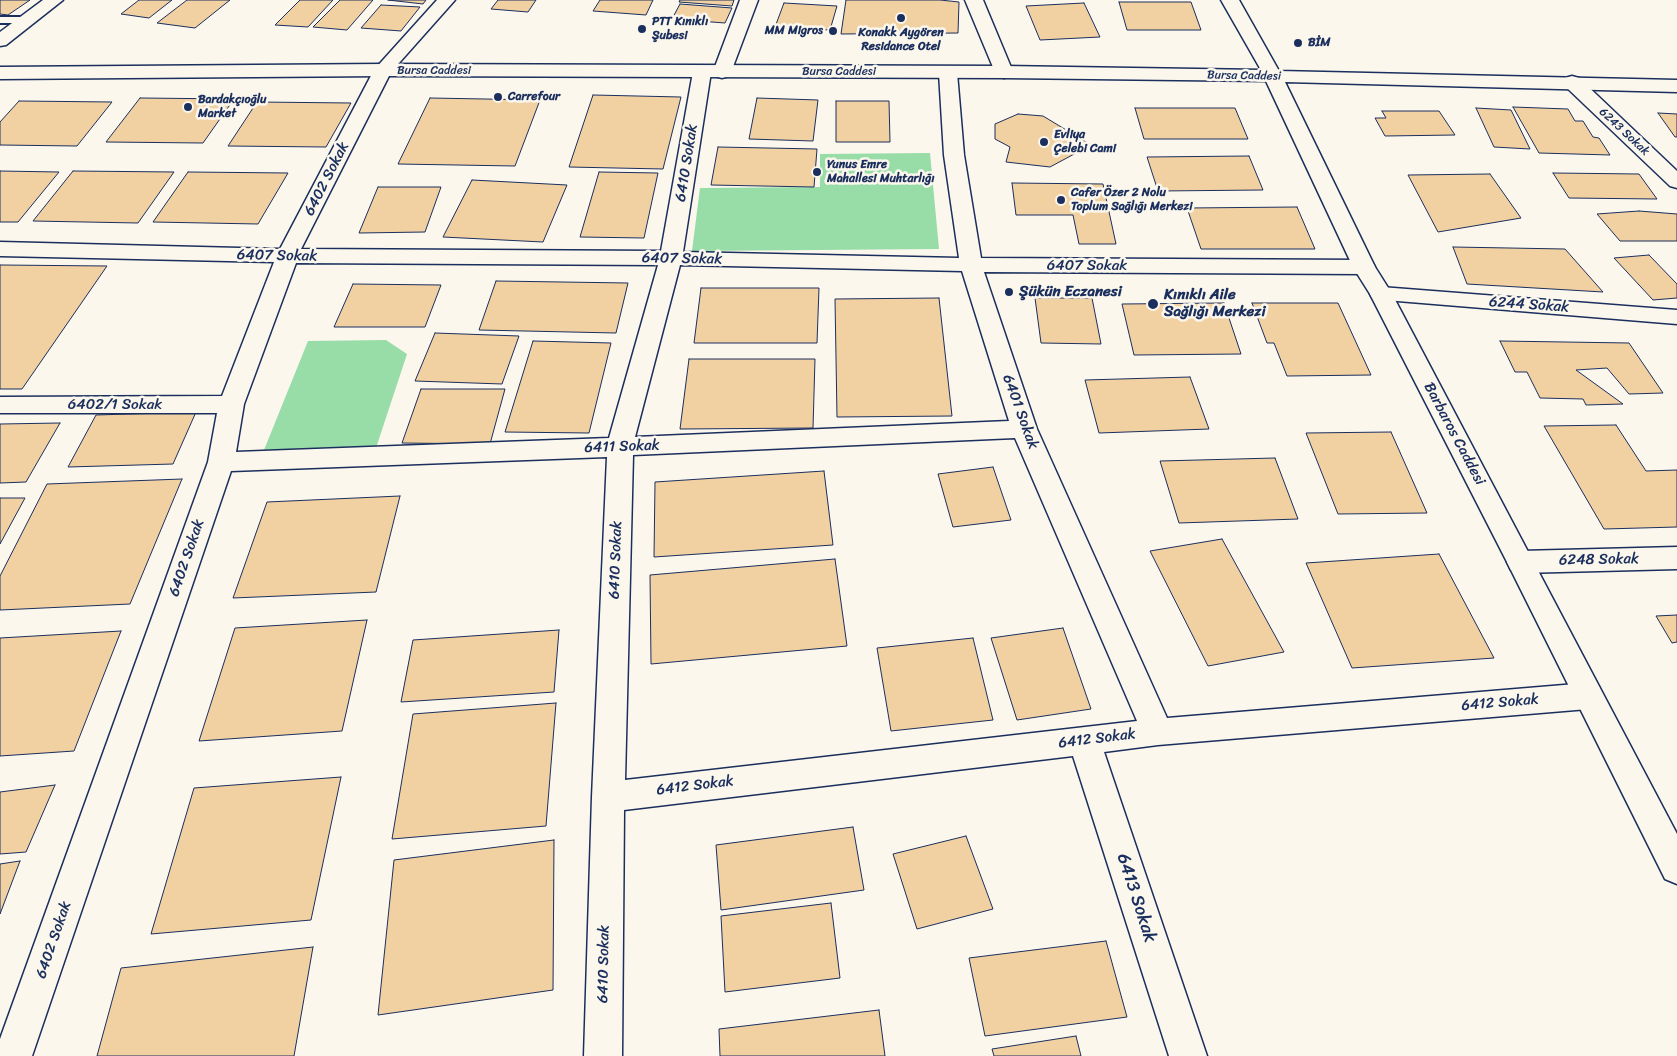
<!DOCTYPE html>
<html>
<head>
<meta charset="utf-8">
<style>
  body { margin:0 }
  canvas { display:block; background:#fbf7ec }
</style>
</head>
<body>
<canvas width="1677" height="1056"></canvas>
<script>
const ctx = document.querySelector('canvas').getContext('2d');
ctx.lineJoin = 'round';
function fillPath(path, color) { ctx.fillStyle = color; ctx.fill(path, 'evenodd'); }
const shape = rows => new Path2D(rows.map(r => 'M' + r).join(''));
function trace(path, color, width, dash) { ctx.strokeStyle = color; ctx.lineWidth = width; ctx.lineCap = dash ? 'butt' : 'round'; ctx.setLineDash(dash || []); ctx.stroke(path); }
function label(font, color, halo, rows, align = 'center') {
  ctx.font = font + ' Sriracha,sans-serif'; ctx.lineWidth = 5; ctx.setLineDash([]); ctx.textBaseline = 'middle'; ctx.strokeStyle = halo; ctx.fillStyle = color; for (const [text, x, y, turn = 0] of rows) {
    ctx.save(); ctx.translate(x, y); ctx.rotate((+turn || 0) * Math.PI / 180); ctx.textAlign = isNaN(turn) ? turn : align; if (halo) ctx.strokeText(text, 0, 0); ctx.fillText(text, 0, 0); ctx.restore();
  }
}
const green = shape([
  [930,153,939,249,692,251,700,188,820,187,820,154],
  [386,340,407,354,376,448,264,450,308,341]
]);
const building = shape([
  [0,0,30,0,8,15,0,14,0,0],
  [139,0,172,0,149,18,121,14,139,0],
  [187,0,230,0,195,28,157,23,187,0],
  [300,0,333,0,308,27,275,25,300,0],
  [340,0,373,0,347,30,313,27,340,0],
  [388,0,426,0,423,4,388,0],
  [498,0,536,0,528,12,491,9,498,0],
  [600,0,653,0,646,15,593,11,600,0],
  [680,0,734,0,732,6,679,2,680,0],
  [846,0,940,0,959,2,958,33,841,34,846,0],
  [1119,2,1191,2,1201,30,1127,30,1119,2],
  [784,3,837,6,830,30,775,27,784,3],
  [1084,3,1100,37,1040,40,1026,6,1084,3],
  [680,4,732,8,725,23,672,19,680,4],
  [381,5,420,7,401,31,361,28,381,5],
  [593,95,681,97,663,169,569,167,593,95],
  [140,98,234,99,203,143,106,142,140,98],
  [430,98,540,100,515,166,398,164,430,98],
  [757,98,818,100,813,141,749,139,757,98],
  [19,101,112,102,77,146,0,145,0,122,19,101],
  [836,101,889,101,890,142,836,142,836,101],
  [257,102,351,103,326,147,228,146,257,102],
  [1513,107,1568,109,1575,121,1583,121,1593,137,1599,138,1610,155,1539,153,1513,107],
  [1135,108,1235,108,1248,139,1144,139,1135,108],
  [1476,108,1511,110,1530,149,1494,147,1476,108],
  [1382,111,1439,111,1455,135,1385,136,1375,118,1386,118,1382,111],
  [1658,113,1677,114,1677,137,1675,137,1658,113],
  [1018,114,1043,116,1091,145,1050,167,1006,162,1010,147,995,139,995,124,1018,114],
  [718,147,817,149,814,187,711,185,718,147],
  [1249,156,1263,190,1158,191,1147,157,1249,156],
  [0,171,59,172,18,222,0,222,0,171],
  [73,171,174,172,138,223,33,221,73,171],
  [188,172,288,173,258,224,153,222,188,172],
  [599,172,658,173,644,238,580,237,599,172],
  [1553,173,1639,174,1657,199,1569,198,1553,173],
  [1490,174,1521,218,1438,232,1408,175,1490,174],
  [472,180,567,185,543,242,443,237,472,180],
  [1012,183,1103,184,1116,244,1079,244,1073,215,1016,215,1012,183],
  [378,187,441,187,425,232,359,233,378,187],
  [1297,207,1315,249,1201,249,1187,208,1297,207],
  [1639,211,1677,214,1677,241,1620,241,1597,214,1639,211],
  [1453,247,1565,249,1603,292,1467,284,1453,247],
  [1649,255,1677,284,1677,298,1653,300,1614,258,1649,255],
  [0,265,107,266,22,389,0,389,0,265],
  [496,281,628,283,616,333,479,330,496,281],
  [353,284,441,285,425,327,334,327,353,284],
  [701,288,819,288,817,343,694,343,701,288],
  [939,298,952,416,837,417,835,299,939,298],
  [1035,298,1092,298,1101,344,1041,343,1035,298],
  [1224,303,1241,354,1134,355,1122,304,1224,303],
  [1252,303,1338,303,1371,375,1287,376,1274,343,1267,343,1252,303],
  [435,333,519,336,502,384,415,381,435,333],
  [533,341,611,343,589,433,505,432,533,341],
  [1500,341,1629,343,1663,393,1629,394,1607,368,1576,370,1623,404,1586,405,1583,399,1540,398,1527,372,1515,372,1500,341],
  [689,359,815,359,813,428,680,429,689,359],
  [1190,377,1209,429,1099,433,1085,380,1190,377],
  [421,389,505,389,490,444,402,443,421,389],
  [196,412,173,464,68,467,96,415,196,412],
  [60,423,26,482,0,483,0,424,60,423],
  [1616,425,1646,471,1677,470,1677,527,1604,529,1544,426,1616,425],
  [1391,432,1427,513,1338,514,1306,433,1391,432],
  [1275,458,1298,519,1179,523,1160,461,1275,458],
  [993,467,1011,520,953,527,938,474,993,467],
  [824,471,833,545,654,557,655,482,824,471],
  [182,479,130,604,0,610,0,576,47,484,182,479],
  [400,496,376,592,233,598,267,502,400,496],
  [0,498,25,498,0,544,0,498],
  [1222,539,1284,652,1208,666,1150,551,1222,539],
  [1439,554,1494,658,1352,668,1306,563,1439,554],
  [835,559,847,646,651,664,650,575,835,559],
  [1677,615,1677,642,1672,643,1656,616,1677,615],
  [367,620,342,731,199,741,235,628,367,620],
  [1063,628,1091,709,1017,720,991,638,1063,628],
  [559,630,554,692,401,702,413,640,559,630],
  [121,631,74,751,0,756,0,638,121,631],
  [973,638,993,720,891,731,877,648,973,638],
  [556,703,546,826,392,839,413,714,556,703],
  [341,777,311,920,151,934,194,788,341,777],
  [55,785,26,852,0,854,0,792,55,785],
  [853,827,864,890,721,910,716,845,853,827],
  [966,836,993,909,917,929,893,854,966,836],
  [554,840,553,990,378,1015,394,860,554,840],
  [20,861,0,914,0,864,20,861],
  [831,903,840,978,725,992,721,916,831,903],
  [1106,941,1127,1017,985,1036,969,958,1106,941],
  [313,947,294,1056,97,1056,121,968,313,947],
  [879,1010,885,1056,720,1056,719,1029,879,1010],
  [1076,1036,1081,1056,994,1056,992,1049,1076,1036]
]);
const lane = shape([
  [0,17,27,17,32,20,27,23,0,23,0,17]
]);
const street = shape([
  [43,0,63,0,6,45,0,46,0,32,43,0],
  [437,0,455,0,391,72,301,249,661,251,693,72,695,68,702,66,709,68,711,72,683,252,959,258,944,155,939,73,941,69,948,67,955,69,957,73,964,155,981,258,1364,260,1372,262,1375,267,1372,272,1364,274,984,272,1037,429,1167,718,1588,683,1599,687,1603,696,1599,705,1588,709,1158,745,1104,752,1207,1056,1169,1056,1073,756,624,810,622,1056,584,1056,592,797,607,457,231,471,32,1056,0,1056,0,1039,208,462,217,413,0,413,0,397,222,396,274,262,0,256,0,242,280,249,374,70,437,0],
  [296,263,658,265,609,438,236,452,244,404,296,263],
  [680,265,962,271,1009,421,635,437,680,265],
  [1015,438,1137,721,625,780,633,455,1015,438],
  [740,0,758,0,731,72,729,76,722,78,715,76,713,72,740,0],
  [965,0,983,0,1013,72,1011,76,1004,78,997,76,995,72,965,0],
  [1572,76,1579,78,1677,171,1677,188,1670,186,1565,86,1563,82,1565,78,1572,76],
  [1381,287,1677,310,1677,324,1373,299,1370,294,1373,289,1381,287],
  [1677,547,1677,569,1521,573,1511,570,1507,562,1511,554,1521,551,1677,547]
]);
const secondary = shape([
  [1221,0,1239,0,1279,71,1677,80,1677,92,1285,82,1375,267,1392,294,1677,834,1677,884,1665,879,1507,562,1370,294,1353,267,1266,81,1004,78,383,76,0,79,0,67,383,64,1004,66,1261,70,1221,0]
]);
const markers = [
  [901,18,5,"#1b2f5e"],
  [642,29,5,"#1b2f5e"],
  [833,31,5,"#1b2f5e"],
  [1298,43,5,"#1b2f5e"],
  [498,97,5,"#1b2f5e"],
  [188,107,5,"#1b2f5e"],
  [1044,142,5,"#1b2f5e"],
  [817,172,5,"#1b2f5e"],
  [1061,200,5,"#1b2f5e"],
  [1009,292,5,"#1b2f5e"],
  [1153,304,6,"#1b2f5e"]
];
const farPoinames = [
  ["PTT Kınıklı",652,22],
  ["Şubesi",652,36],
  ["MM Migros",823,31,"right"],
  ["Konakk Aygören",901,33,"center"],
  ["Residance Otel",901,47,"center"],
  ["BİM",1308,43],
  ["Carrefour",508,97],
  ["Bardakçıoğlu",198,100],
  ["Market",198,114],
  ["Evliya",1054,135],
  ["Çelebi Cami",1054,149],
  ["Yunus Emre",827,165],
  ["Mahallesi Muhtarlığı",827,179],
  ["Cafer Özer 2 Nolu",1071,193],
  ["Toplum Sağlığı Merkezi",1071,207]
];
const farStreetnames = [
  ["Bursa Caddesi",434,71],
  ["Bursa Caddesi",839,72],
  ["Bursa Caddesi",1244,76,1],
  ["6243 Sokak",1624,132,43]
];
const streetNames = [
  ["6410 Sokak",687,163,-81],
  ["6402 Sokak",327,179,-63],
  ["6407 Sokak",277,256,1],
  ["6407 Sokak",682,259,1],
  ["6407 Sokak",1087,266],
  ["6244 Sokak",1529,305,4],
  ["6402/1 Sokak",115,405],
  ["6401 Sokak",1020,412,70],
  ["Barbaros Caddesi",1454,434,62],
  ["6411 Sokak",622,447,-2],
  ["6402 Sokak",187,558,-71],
  ["6410 Sokak",616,560,-88],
  ["6248 Sokak",1599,560,-1],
  ["6412 Sokak",1500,703,-5],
  ["6412 Sokak",1097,739,-7],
  ["6412 Sokak",695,786,-7],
  ["6402 Sokak",54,940,-71],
  ["6410 Sokak",604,964,-89]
];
const poiNames = [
  ["Şükün Eczanesi",1019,292],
  ["Kınıklı Aile",1164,295],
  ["Sağlığı Merkezi",1164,312]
];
const nearStreetnames = [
  ["6413 Sokak",1136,898,72]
];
fillPath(green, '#98dca8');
fillPath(building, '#f1d0a2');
trace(building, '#1b2f5e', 1);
trace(lane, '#1b2f5e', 4);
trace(street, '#1b2f5e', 3);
trace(secondary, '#1b2f5e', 3);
fillPath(lane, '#fbf7ec');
fillPath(street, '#fbf7ec');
fillPath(secondary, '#fbf7ec');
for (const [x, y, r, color] of markers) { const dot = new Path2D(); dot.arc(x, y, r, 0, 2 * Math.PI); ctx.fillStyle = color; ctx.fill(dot); trace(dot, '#fbf7ec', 2); }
label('bold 12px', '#1b2f5e', '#fbf7ec', farPoinames, 'left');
label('12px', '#1b2f5e', '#fbf7ec', farStreetnames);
label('15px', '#1b2f5e', '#fbf7ec', streetNames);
label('bold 15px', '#1b2f5e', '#fbf7ec', poiNames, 'left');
label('18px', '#1b2f5e', '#fbf7ec', nearStreetnames);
</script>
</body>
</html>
